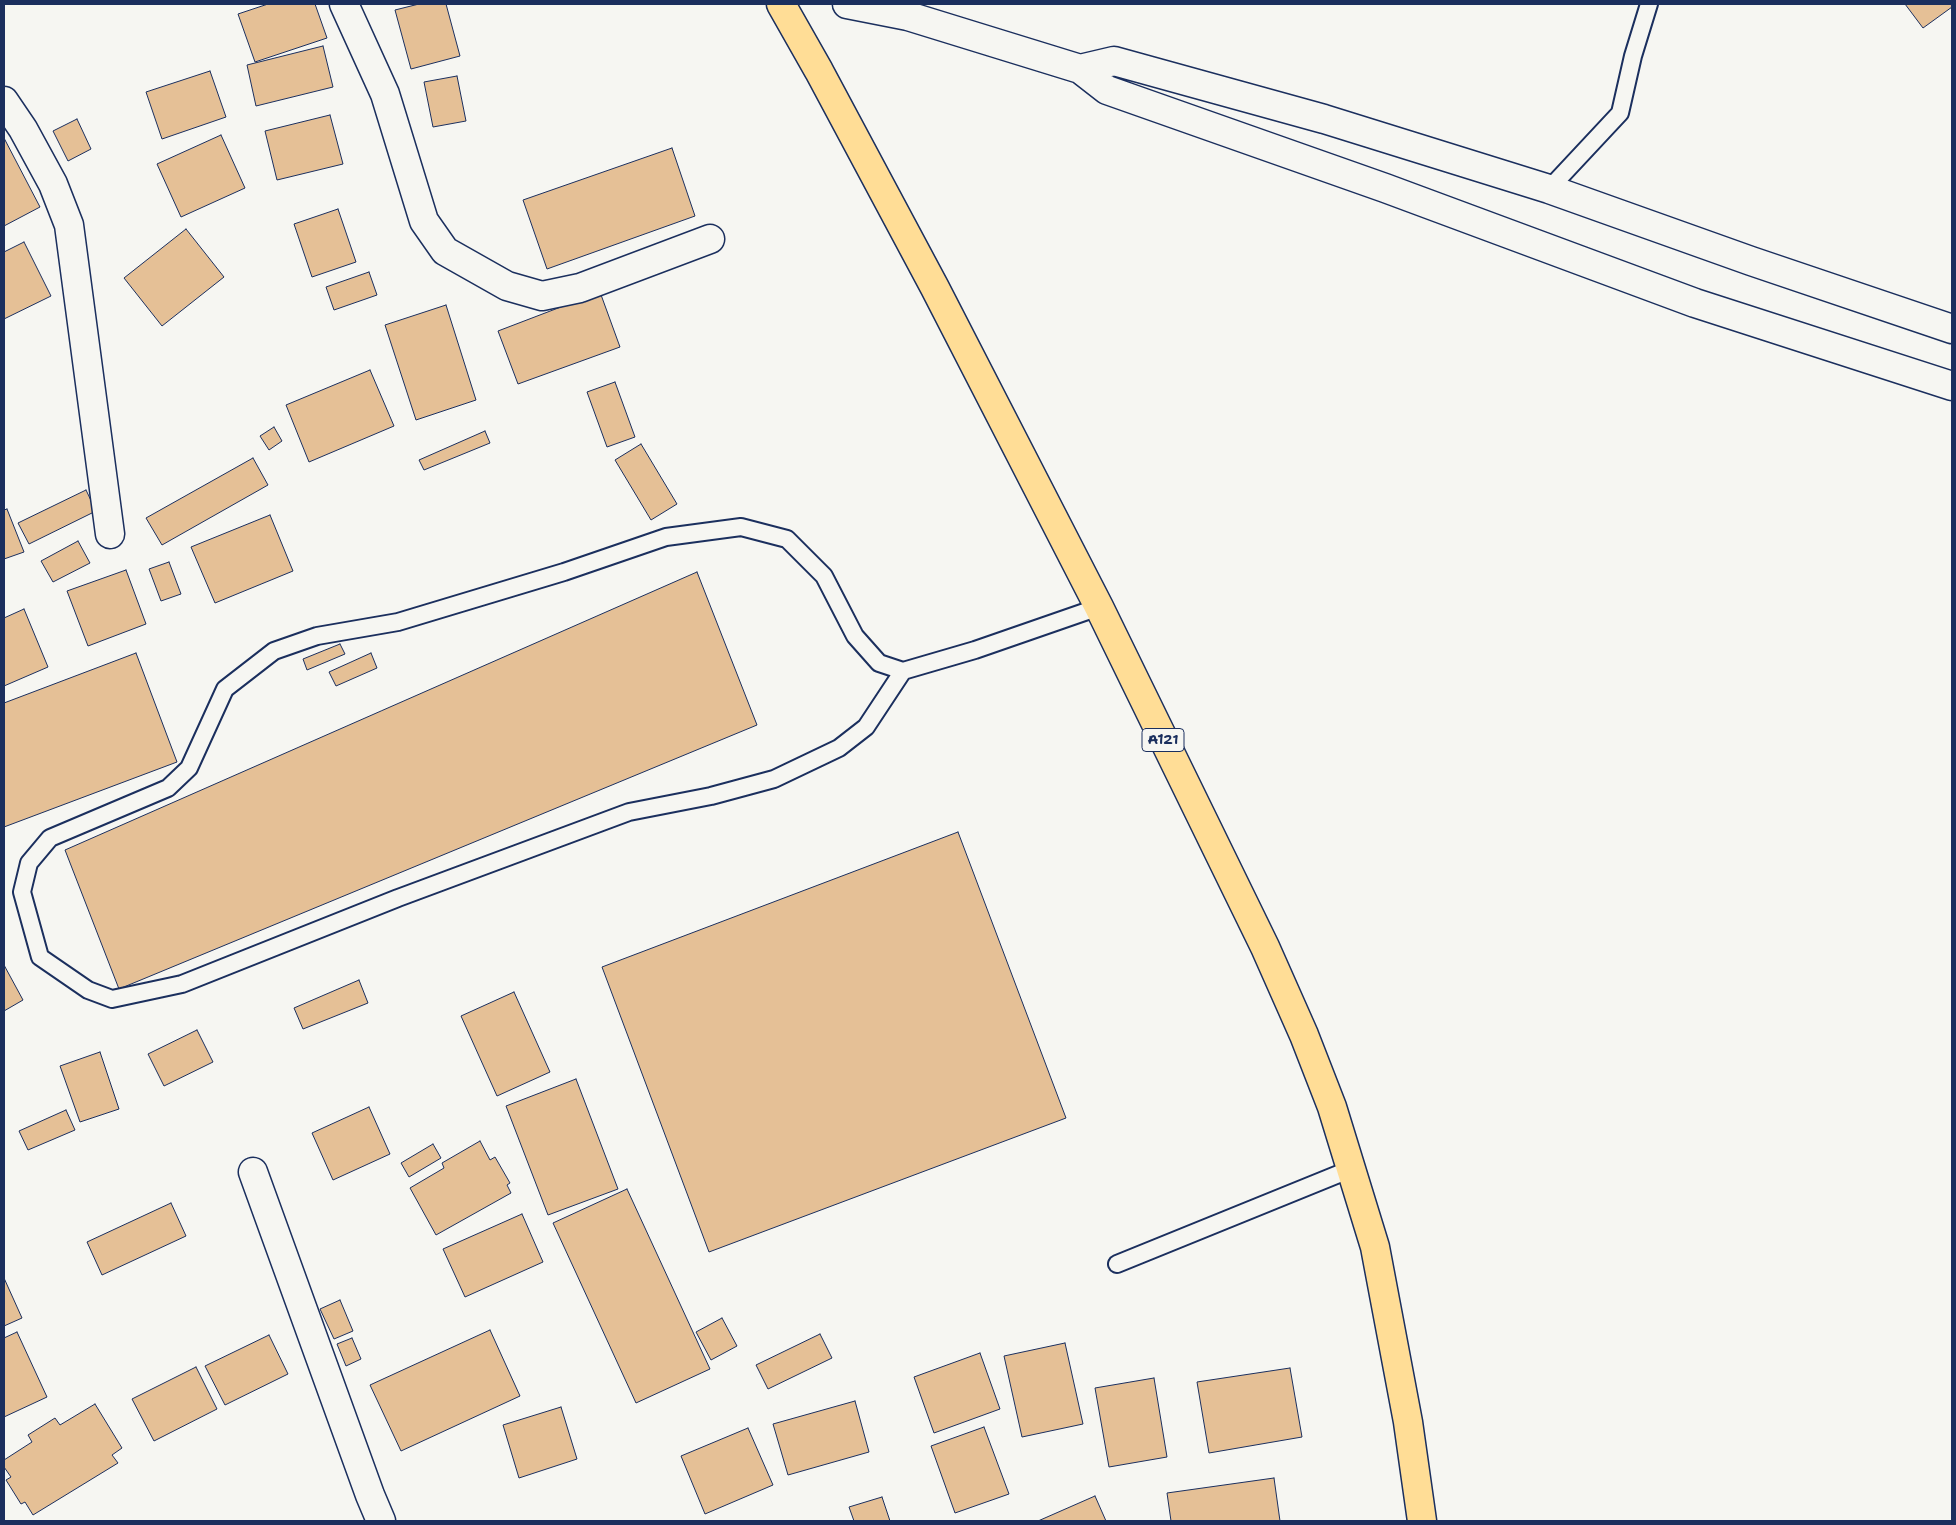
<!DOCTYPE html>
<html>
<head>
<meta charset="utf-8">
<style>
  body { margin:0 }
  #map { position:relative; width:1956px; height:1525px; overflow:hidden; background:#f6f6f2; font-family:"Shantell Sans",sans-serif }
  canvas { display:block }
  .frame { position:absolute; inset:0; border:5px solid #1b2f5e; pointer-events:none }
</style>
</head>
<body>
<div id="map">
<canvas width="1956" height="1525"></canvas>
<div class="frame"></div>
</div>
<script>
const ctx = document.querySelector('canvas').getContext('2d');
ctx.lineJoin = 'round';
function fillPath(path, color) { ctx.fillStyle = color; ctx.fill(path, 'evenodd'); }
const shape = rows => new Path2D(rows.map(r => 'M' + r).join(''));
function trace(path, color, width, dash) { ctx.strokeStyle = color; ctx.lineWidth = width; ctx.lineCap = dash ? 'butt' : 'round'; ctx.setLineDash(dash || []); ctx.stroke(path); }
function label(font, color, halo, rows, align = 'center') {
  ctx.font = font + ' "Shantell Sans",sans-serif'; ctx.lineWidth = 4; ctx.setLineDash([]); ctx.textBaseline = 'middle'; ctx.strokeStyle = halo; ctx.fillStyle = color; for (const [text, x, y, turn = 0] of rows) {
    ctx.save(); ctx.translate(x, y); ctx.rotate((+turn || 0) * Math.PI / 180); ctx.textAlign = isNaN(turn) ? turn : align; if (halo) ctx.strokeText(text, 0, 0); ctx.fillText(text, 0, 0); ctx.restore();
  }
}
const building = shape([
  [268,4,315,4,327,38,255,62,238,14,268,4],
  [419,4,446,4,460,56,411,69,395,10,419,4],
  [1905,4,1952,4,1952,7,1923,28,1905,4],
  [323,46,333,87,256,106,247,65,323,46],
  [210,71,226,117,162,139,146,92,210,71],
  [457,76,466,121,433,127,424,82,457,76],
  [330,115,343,164,277,180,265,131,330,115],
  [77,119,91,149,68,161,53,131,77,119],
  [221,135,245,188,181,217,157,164,221,135],
  [4,138,40,207,4,226,4,138],
  [672,148,695,216,547,269,523,200,672,148],
  [338,209,356,262,312,277,294,224,338,209],
  [186,229,224,277,162,326,124,278,186,229],
  [24,242,51,296,4,319,4,252,24,242],
  [369,272,377,295,334,310,326,287,369,272],
  [600,292,620,347,518,384,498,331,600,292],
  [446,305,476,400,416,420,385,325,446,305],
  [370,370,394,426,309,462,286,405,370,370],
  [615,382,635,437,607,447,587,392,615,382],
  [274,427,282,441,269,450,260,436,274,427],
  [485,431,490,443,424,470,419,460,485,431],
  [641,444,677,504,651,520,615,460,641,444],
  [253,458,268,485,162,545,146,518,253,458],
  [86,490,96,511,29,544,18,523,86,490],
  [7,509,24,552,4,559,4,510,7,509],
  [270,515,293,571,215,603,191,547,270,515],
  [78,541,90,563,53,582,41,561,78,541],
  [169,562,181,594,161,601,149,569,169,562],
  [126,570,146,624,88,646,67,591,126,570],
  [697,572,757,725,119,989,65,850,697,572],
  [24,609,48,667,4,686,4,618,24,609],
  [340,644,345,654,307,670,303,659,340,644],
  [136,653,177,762,4,827,4,703,136,653],
  [371,653,377,668,336,686,329,672,371,653],
  [958,832,1066,1118,709,1252,602,967,958,832],
  [4,965,23,1000,4,1011,4,965],
  [359,980,368,1003,303,1029,294,1008,359,980],
  [514,992,550,1072,497,1096,461,1016,514,992],
  [197,1030,213,1062,164,1086,148,1054,197,1030],
  [100,1052,119,1109,80,1122,60,1066,100,1052],
  [576,1079,618,1189,548,1215,506,1106,576,1079],
  [369,1107,390,1154,333,1180,312,1133,369,1107],
  [66,1110,75,1130,28,1150,19,1131,66,1110],
  [480,1141,490,1160,495,1157,510,1183,507,1185,511,1193,436,1235,410,1188,444,1168,442,1163,480,1141],
  [433,1144,441,1158,409,1177,401,1163,433,1144],
  [627,1189,710,1369,636,1403,553,1223,627,1189],
  [171,1203,186,1236,102,1275,87,1242,171,1203],
  [522,1214,543,1262,465,1297,443,1249,522,1214],
  [4,1278,22,1318,4,1326,4,1278],
  [340,1300,353,1331,334,1339,320,1309,340,1300],
  [722,1318,737,1346,711,1360,696,1332,722,1318],
  [490,1330,520,1396,401,1451,370,1385,490,1330],
  [17,1332,47,1397,4,1417,4,1338,17,1332],
  [820,1334,832,1358,768,1389,756,1365,820,1334],
  [269,1335,288,1374,225,1405,205,1366,269,1335],
  [352,1338,361,1359,346,1366,337,1344,352,1338],
  [1065,1343,1083,1424,1022,1437,1004,1356,1065,1343],
  [980,1353,1000,1409,934,1433,914,1377,980,1353],
  [196,1367,217,1409,154,1441,132,1399,196,1367],
  [1290,1368,1302,1437,1209,1453,1197,1382,1290,1368],
  [1154,1378,1167,1457,1109,1467,1095,1388,1154,1378],
  [855,1401,869,1452,788,1475,773,1424,855,1401],
  [95,1404,122,1448,112,1455,118,1463,33,1515,25,1502,21,1504,6,1480,11,1477,4,1467,4,1460,32,1442,28,1435,55,1418,60,1425,95,1404],
  [561,1407,577,1459,519,1478,503,1425,561,1407],
  [984,1427,1009,1494,955,1513,931,1446,984,1427],
  [748,1428,773,1485,705,1514,681,1456,748,1428],
  [1274,1478,1280,1521,1171,1521,1167,1493,1274,1478],
  [1095,1496,1106,1521,1038,1521,1095,1496],
  [882,1497,890,1521,854,1521,849,1507,882,1497]
]);
const lane = shape([
  [1549,189,1620,113,1633,56,1649,4],
  [903,671,866,727,839,748,774,779,711,796,629,812,398,898,182,984,112,999,88,990,40,957,22,892,29,863,50,838,168,788,189,768,225,689,274,651,317,636,398,622,564,572,666,537,741,527,787,539,824,576,855,636,879,663,903,671,975,650,1099,607],
  [1117,1264,1351,1169]
]);
const street = shape([
  [344,4,385,94,424,221,445,251,507,286,542,296,580,288,710,239],
  [4,101,23,129,53,184,69,225,110,534],
  [253,1172,370,1495,381,1521]
]);
const secondary = shape([
  [847,4,908,16,1080,69,1107,90,1385,188,1695,303,1952,386],
  [1080,69,1114,61,1324,119,1549,189,1751,261,1952,329]
]);
const primary = shape([
  [781,4,819,71,935,288,1099,607,1265,947,1304,1035,1332,1107,1375,1247,1408,1422,1422,1521]
]);
const shields = [
  [1163,740,42]
];
const shieldNames = [
  ["A121",1163,740]
];
fillPath(building, '#e5c096');
trace(building, '#1b2f5e', 1);
trace(lane, '#1b2f5e', 20);
trace(street, '#1b2f5e', 31);
trace(secondary, '#1b2f5e', 31);
trace(primary, '#1b2f5e', 31);
trace(lane, '#f6f6f2', 16);
trace(street, '#f6f6f2', 28);
trace(secondary, '#f6f6f2', 28);
trace(primary, '#ffdd96', 28);
for (const [x, y, w] of shields) { const box = new Path2D(); box.roundRect(x - w / 2, y - 11.5, w, 23, 4); ctx.fillStyle = '#f6f6f2'; ctx.fill(box); trace(box, '#1b2f5e', 1); }
label('bold 14px', '#1b2f5e', null, shieldNames);
</script>
</body>
</html>
